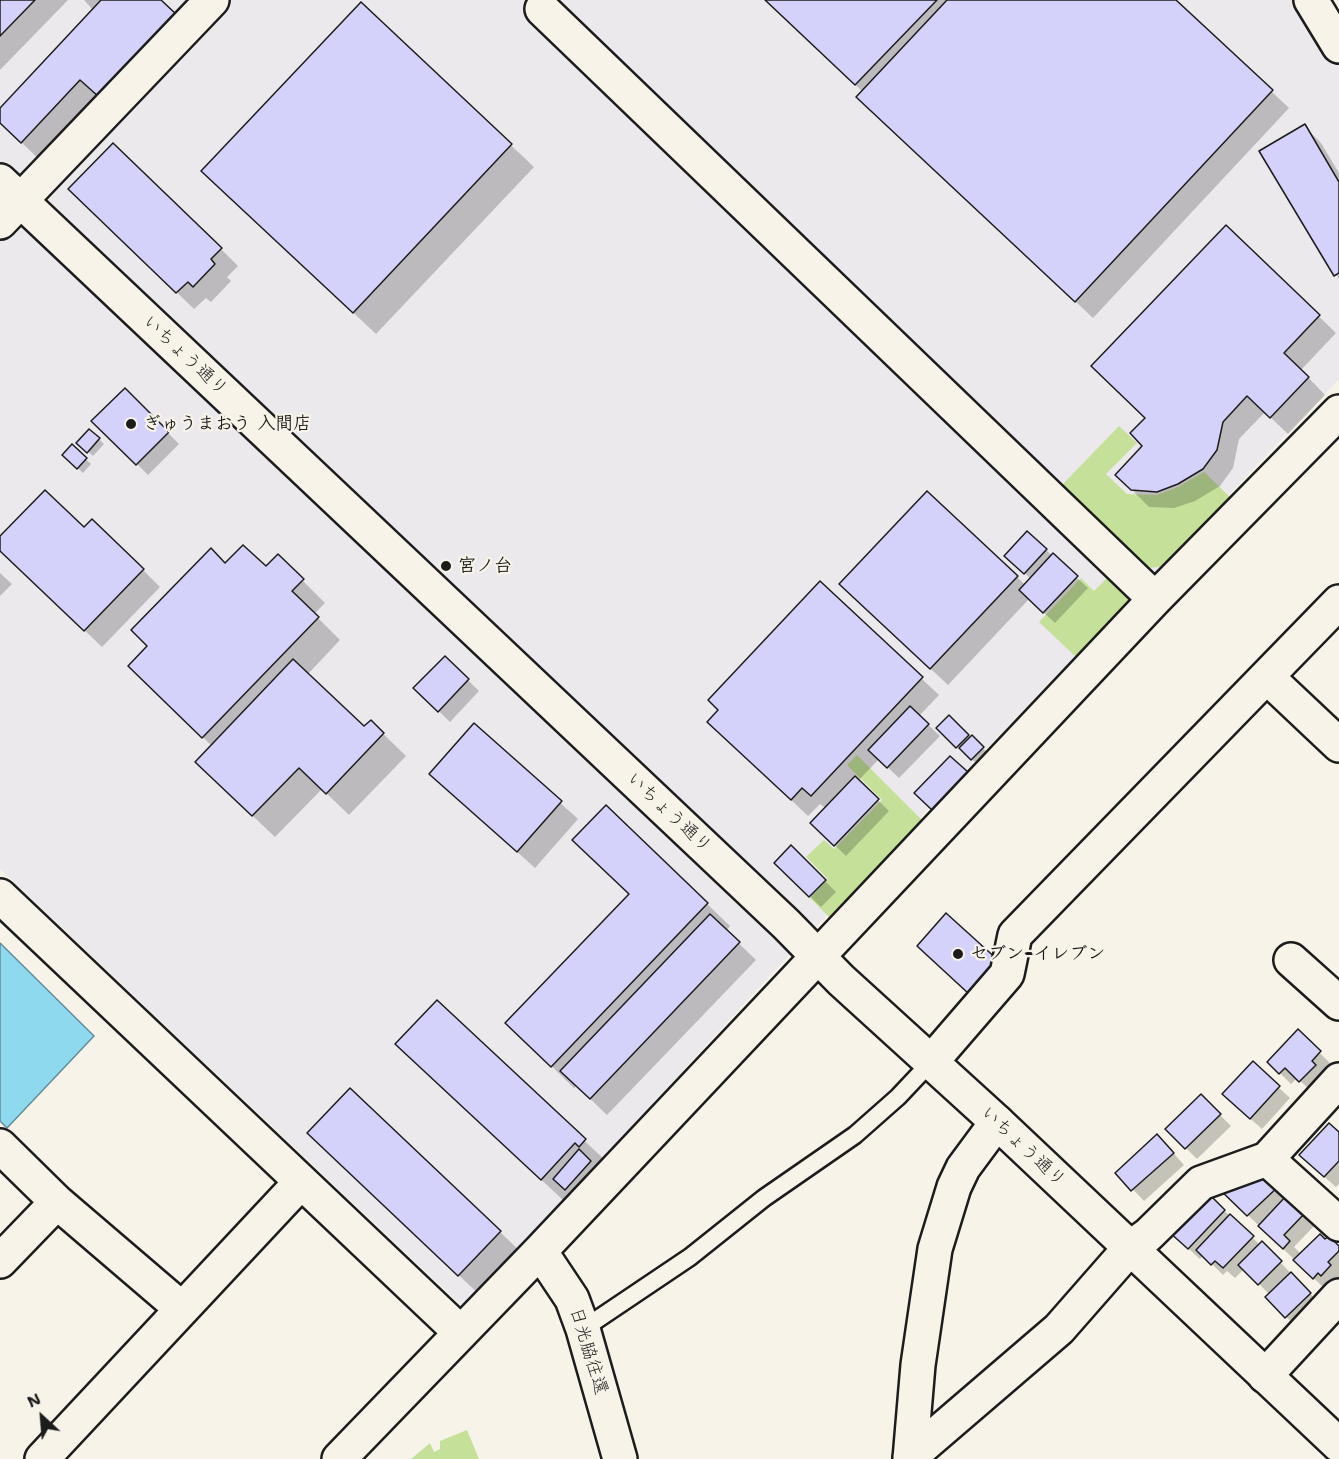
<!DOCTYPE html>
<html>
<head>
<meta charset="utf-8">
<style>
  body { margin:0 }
  #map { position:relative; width:1339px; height:1459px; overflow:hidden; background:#f7f3e8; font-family:"Shantell Sans",sans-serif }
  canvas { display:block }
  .north { position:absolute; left:12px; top:1387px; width:60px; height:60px; -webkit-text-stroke:4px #f7f3e8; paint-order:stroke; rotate:334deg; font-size:16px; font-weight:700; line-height:24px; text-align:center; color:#1c1c1c }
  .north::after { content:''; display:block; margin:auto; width:21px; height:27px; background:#1c1c1c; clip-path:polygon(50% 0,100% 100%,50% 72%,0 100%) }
</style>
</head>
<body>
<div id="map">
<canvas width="1339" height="1459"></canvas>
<div class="north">N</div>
</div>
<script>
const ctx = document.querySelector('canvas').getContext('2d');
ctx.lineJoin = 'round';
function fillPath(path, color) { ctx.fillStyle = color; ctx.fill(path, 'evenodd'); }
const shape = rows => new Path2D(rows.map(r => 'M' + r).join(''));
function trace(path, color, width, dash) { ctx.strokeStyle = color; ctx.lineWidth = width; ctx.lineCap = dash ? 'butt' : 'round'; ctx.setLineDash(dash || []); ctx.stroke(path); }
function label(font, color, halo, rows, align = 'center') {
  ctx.font = font + ' "Shantell Sans","Klee One",sans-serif'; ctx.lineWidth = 4.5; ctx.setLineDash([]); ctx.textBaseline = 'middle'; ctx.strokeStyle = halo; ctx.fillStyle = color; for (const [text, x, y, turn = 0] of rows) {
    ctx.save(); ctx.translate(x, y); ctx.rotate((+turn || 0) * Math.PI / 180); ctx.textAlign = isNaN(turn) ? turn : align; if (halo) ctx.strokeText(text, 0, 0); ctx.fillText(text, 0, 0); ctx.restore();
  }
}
const built = shape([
  [0,0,1300,0,1339,65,1339,379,779,966,464,1308,0,869]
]);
const green = shape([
  [1119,426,1137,443,1106,474,1127,494,1157,495,1178,487,1204,472,1231,498,1166,566,1149,568,1062,485],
  [1112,573,1127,588,1128,603,1076,657,1039,622,1081,578,1094,591],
  [857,755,924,822,829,917,810,898,828,879,806,857,824,840,834,849,882,800,847,765],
  [467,1430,479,1459,411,1459,430,1443,434,1452,440,1449,440,1441]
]);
const water = shape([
  [0,943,94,1036,7,1128,0,1121,0,943]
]);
const shadow = shape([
  [0,0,68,0,0,70],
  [84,0,159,0,175,15,44,164,0,122,0,110,93,10],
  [767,0,1174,0,1289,108,1093,318,875,114,863,92],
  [361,4,534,167,376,334,226,193],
  [1304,126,1321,143,1339,173,1339,279,1261,151],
  [87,205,221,249,238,266,227,277,231,281,211,302,206,298,194,309],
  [1226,227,1336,333,1301,370,1325,395,1288,434,1265,412,1239,439,1233,468,1220,486,1195,501,1174,508,1149,507,1117,475,1144,446,1147,418],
  [125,390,179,444,148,475,94,421],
  [99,439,104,444,93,456,79,443],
  [72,447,91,464,83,473,64,455],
  [84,529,143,570,160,587,102,647,0,549,0,538],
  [1046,550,1088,588,1055,623,1029,599,948,685,858,601,1017,577,1025,585,1031,579,1012,561],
  [278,556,325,603,314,614,340,640,308,674,364,728,371,722,406,756,349,815,322,789,275,837,219,784,212,746,152,688,225,565,266,568],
  [0,573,12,584,0,596],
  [820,583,939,695,919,716,940,736,899,778,879,759,858,781,889,811,846,856,812,823,826,808,820,804,808,816,726,738],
  [445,658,479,691,450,722,415,688],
  [949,717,988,753,977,764,938,728],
  [474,725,578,819,535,868,431,774],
  [950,758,978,784,944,820,927,804],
  [606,807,730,926,726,931,756,960,607,1115,577,1086,574,1088,530,1045,630,894],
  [791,847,836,892,821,907,776,863],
  [437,1002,607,1162,602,1168,598,1164,564,1201,420,1066],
  [1298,1032,1331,1064,1322,1073,1326,1077,1312,1092,1297,1078,1291,1084,1269,1062],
  [1253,1064,1290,1098,1262,1129,1235,1105],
  [1201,1096,1231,1126,1197,1159,1167,1129],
  [1339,1134,1339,1184,1336,1187,1312,1166],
  [1168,1147,1184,1165,1144,1201,1117,1173],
  [331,1155,500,1232,523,1254,482,1297],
  [1262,1170,1315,1225,1294,1247,1301,1254,1339,1248,1339,1280,1333,1286,1325,1289,1230,1198],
  [1206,1193,1260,1245,1262,1243,1321,1305,1297,1328,1267,1297,1270,1295,1244,1269,1235,1278,1227,1271,1223,1275,1203,1255,1200,1259,1181,1242]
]);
const building = shape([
  [0,0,35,0,0,36,0,0],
  [101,0,161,0,176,14,99,97,80,80,21,143,0,123,0,108,101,0],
  [765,0,937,0,855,85,765,0],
  [947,0,1176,0,1273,90,1075,302,856,97,947,0],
  [361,2,512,144,353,313,201,171,361,2],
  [1305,124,1339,182,1339,273,1334,276,1259,151,1305,124],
  [113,143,222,248,211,259,215,264,193,287,188,282,176,293,68,189,113,143],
  [1226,225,1320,315,1284,353,1309,377,1270,418,1247,396,1223,422,1217,450,1203,469,1178,484,1157,492,1131,490,1115,475,1142,446,1130,433,1145,418,1091,366,1226,225],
  [125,388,169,432,136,465,91,421,125,388],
  [89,429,100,438,87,453,76,443,89,429],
  [72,444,87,458,77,469,62,455,72,444],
  [45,490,84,527,92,519,144,569,84,631,0,551,0,536,45,490],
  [927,491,1018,576,930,669,839,584,927,491],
  [1027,531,1047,549,1024,574,1004,556,1027,531],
  [243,545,266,566,278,554,304,579,292,591,319,617,202,738,128,666,147,646,131,630,211,548,225,563,243,545],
  [1053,553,1078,576,1043,613,1019,590,1053,553],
  [820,581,923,677,811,796,802,788,791,800,707,722,718,710,708,700,820,581],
  [445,656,469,679,438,712,413,688,445,656],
  [293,659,364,726,371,720,384,733,326,794,299,768,252,816,195,762,293,659],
  [910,706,929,724,887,768,868,750,910,706],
  [949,715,969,735,956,748,936,728,949,715],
  [474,723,562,801,517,852,429,774,474,723],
  [972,735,984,747,971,760,959,748,972,735],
  [950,756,968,772,932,810,914,793,950,756],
  [855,776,879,799,834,846,810,823,855,776],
  [606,805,708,903,551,1067,505,1023,629,894,572,840,606,805],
  [791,845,826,880,809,897,774,863,791,845],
  [946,913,999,961,969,994,917,946,946,913],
  [710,914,740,942,590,1099,560,1071,710,914],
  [437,1000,586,1139,579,1147,575,1143,541,1180,395,1044,437,1000],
  [1298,1029,1321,1051,1312,1061,1316,1065,1299,1082,1285,1068,1279,1074,1267,1062,1298,1029],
  [1253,1061,1280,1086,1250,1119,1222,1094,1253,1061],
  [350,1088,501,1231,458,1276,307,1133,350,1088],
  [1201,1094,1221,1114,1185,1149,1165,1129,1201,1094],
  [1329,1123,1339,1132,1339,1161,1324,1177,1299,1155,1329,1123],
  [1157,1134,1174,1153,1131,1191,1115,1173,1157,1134],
  [579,1149,591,1161,565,1190,553,1179,579,1149],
  [1262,1168,1280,1185,1247,1216,1217,1187,1262,1168],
  [1206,1191,1225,1210,1188,1249,1168,1231,1206,1191],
  [1287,1195,1305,1213,1284,1235,1290,1241,1283,1249,1258,1226,1287,1195],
  [1230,1214,1254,1236,1223,1268,1215,1261,1211,1265,1196,1250,1230,1214],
  [1320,1234,1325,1239,1329,1236,1339,1246,1339,1251,1328,1262,1331,1265,1321,1276,1318,1273,1313,1279,1293,1260,1320,1234],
  [1262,1241,1282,1261,1258,1285,1238,1265,1262,1241],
  [1291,1272,1311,1293,1285,1318,1265,1297,1291,1272]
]);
const service = shape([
  [583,1329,690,1257,764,1198,855,1135,898,1097,931,1062]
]);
const minor = shape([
  [1311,0,1339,46],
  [1267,677,1339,745],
  [1291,960,1339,1003],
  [931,1062,1007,974,1015,935,1339,602],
  [0,1146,57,1202,182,1309],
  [1267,1159,1339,1080],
  [0,1261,57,1202],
  [1265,1376,1339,1296],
  [910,1457,1059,1329,1130,1248,1148,1235,1201,1183,1267,1159,1339,1224],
  [42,1459,301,1182],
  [910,1459,918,1365,935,1249,954,1187,963,1168,997,1122]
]);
const tertiary = shape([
  [542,9,1155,599],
  [0,181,786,924,841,980,997,1122,1339,1445],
  [0,222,212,0],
  [0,896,460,1332],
  [540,1251,572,1299,583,1329,620,1459],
  [339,1459,540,1251,1155,599,1339,412]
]);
const markers = [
  [131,424,6,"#1c1c1c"],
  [446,566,6,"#1c1c1c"],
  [958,954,6,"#1c1c1c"]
];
const streetNames = [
  ["いちょう通り",185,356,43],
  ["いちょう通り",669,813,43],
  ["いちょう通り",1023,1147,43],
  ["日光脇往還",588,1351,73]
];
const poiNames = [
  ["ぎゅうまおう 入間店",143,424],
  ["宮ノ台",458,566],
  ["セブン-イレブン",970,954]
];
fillPath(built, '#ece9ed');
fillPath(green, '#c5e199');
fillPath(water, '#8fd9ef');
trace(water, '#618d9b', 1.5);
fillPath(shadow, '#0003');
fillPath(building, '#d4d1fa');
trace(building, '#1c1c1c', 1.5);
trace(service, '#1c1c1c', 21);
trace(minor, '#1c1c1c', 38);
trace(tertiary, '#1c1c1c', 38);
trace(service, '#f7f3e8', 16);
trace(minor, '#f7f3e8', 33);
trace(tertiary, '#f7f3e8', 33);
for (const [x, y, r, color] of markers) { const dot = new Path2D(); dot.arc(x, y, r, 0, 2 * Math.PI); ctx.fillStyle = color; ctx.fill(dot); trace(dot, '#f7f3e8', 2); }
label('18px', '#1c1c1c', '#f7f3e8', streetNames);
label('bold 18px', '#1c1c1c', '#f7f3e8', poiNames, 'left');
</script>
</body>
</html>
